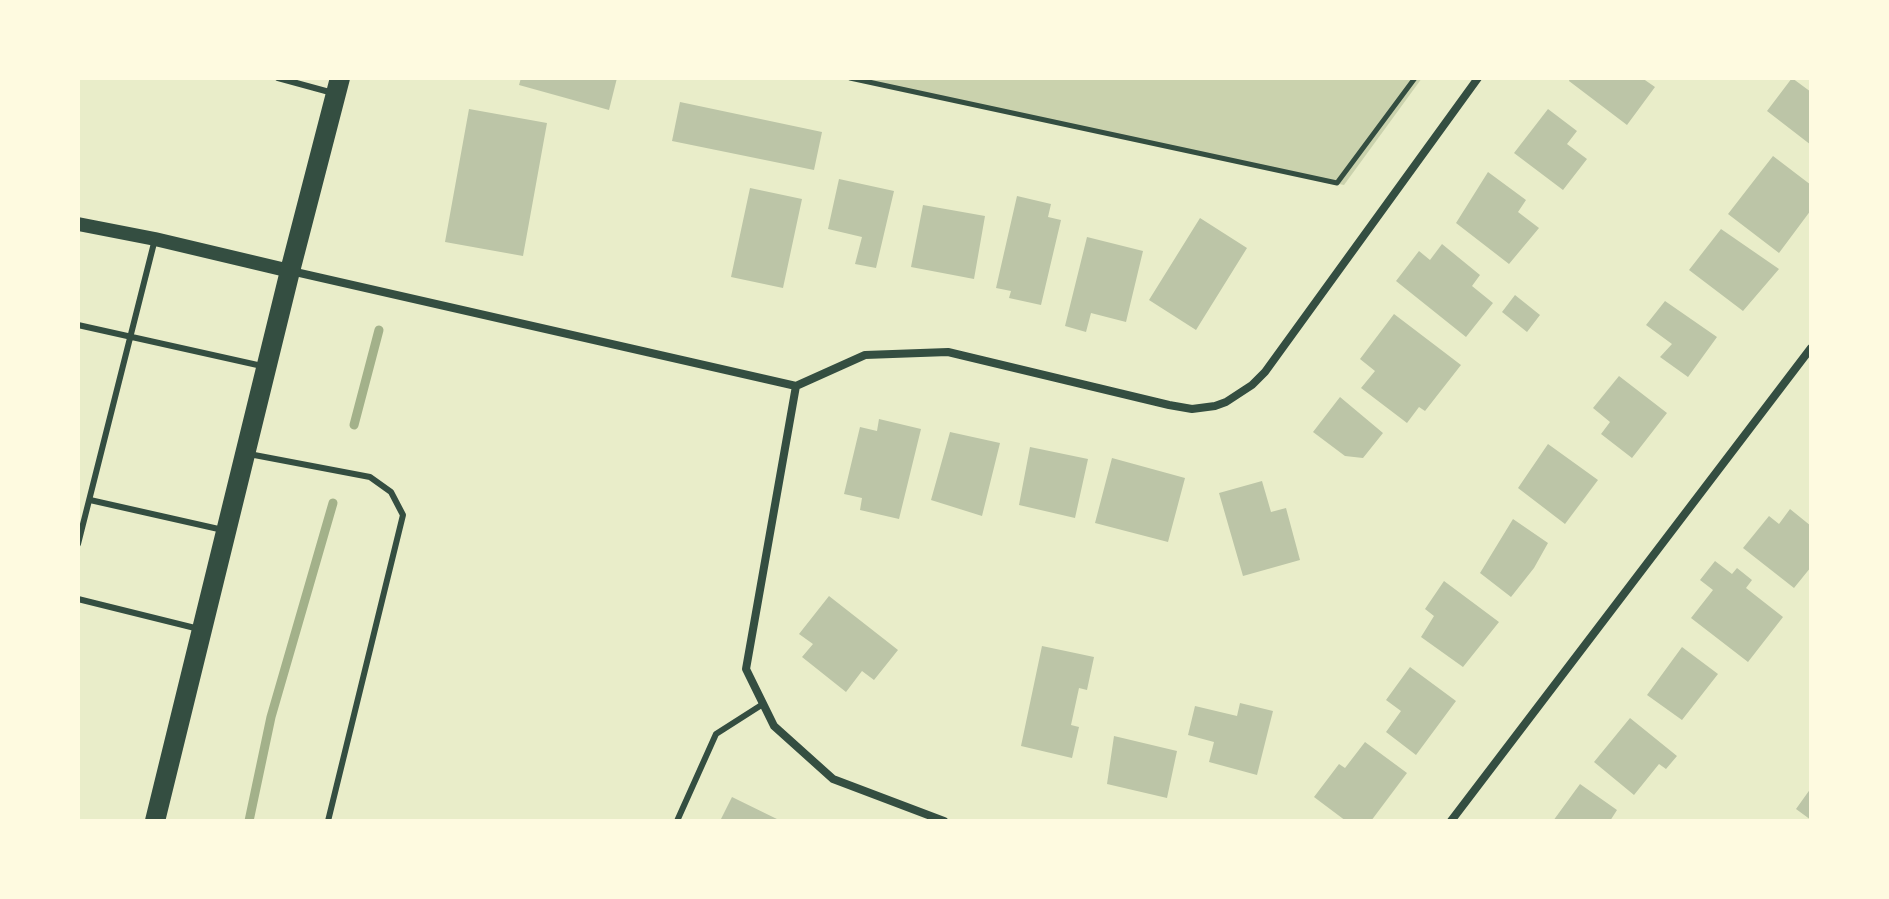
<!DOCTYPE html>
<html>
<head>
<meta charset="utf-8">
<style>
  body { margin:0 }
  #map { position:relative; width:1889px; height:899px; overflow:hidden; background:#e9edc9; font-family:"PT Sans Narrow",sans-serif }
  canvas { display:block }
  .frame { position:absolute; inset:0; border:80px solid #fefae0; pointer-events:none }
</style>
</head>
<body>
<div id="map">
<canvas width="1889" height="899"></canvas>
<div class="frame"></div>
</div>
<script>
const ctx = document.querySelector('canvas').getContext('2d');
ctx.lineJoin = 'round';
function fillPath(path, color) { ctx.fillStyle = color; ctx.fill(path, 'evenodd'); }
const shape = rows => new Path2D(rows.map(r => 'M' + r).join(''));
function trace(path, color, width, dash) { ctx.strokeStyle = color; ctx.lineWidth = width; ctx.lineCap = dash ? 'butt' : 'round'; ctx.setLineDash(dash || []); ctx.stroke(path); }
const green = shape([
  [850,78,1422,78,1344,185]
]);
const stream = shape([
  [354,425,379,330],
  [249,821,271,717,333,503]
]);
const building = shape([
  [521,78,617,78,609,110,519,85],
  [1570,78,1642,78,1655,87,1627,125,1569,81],
  [1792,78,1811,92,1811,145,1767,111],
  [680,102,822,132,814,170,672,141],
  [469,109,547,123,523,256,445,242],
  [1548,109,1577,131,1567,144,1587,159,1563,190,1514,153],
  [1773,156,1811,185,1811,210,1779,253,1728,214],
  [1488,172,1526,200,1518,212,1539,228,1509,264,1456,223],
  [839,179,894,191,876,268,855,264,862,237,828,229],
  [750,188,802,199,783,288,731,277],
  [1017,196,1051,204,1048,217,1061,220,1041,305,1009,298,1011,291,996,288],
  [923,205,985,216,974,279,911,267],
  [1200,218,1247,248,1196,330,1149,300],
  [1721,229,1779,269,1743,311,1689,270],
  [1087,237,1143,251,1126,322,1091,313,1086,332,1065,326],
  [1442,244,1480,275,1472,286,1493,303,1466,337,1396,281,1419,251,1430,260],
  [1515,295,1540,315,1527,332,1502,312],
  [1665,301,1717,337,1688,377,1660,357,1672,344,1646,325],
  [1394,314,1461,365,1425,411,1419,407,1407,423,1361,388,1375,371,1360,359],
  [1619,376,1667,413,1632,458,1601,434,1610,422,1593,408],
  [1340,397,1383,433,1363,458,1345,456,1313,432],
  [879,419,921,429,899,519,860,510,862,498,844,494,860,427,877,431],
  [950,432,1000,443,982,516,931,500],
  [1548,444,1598,480,1565,524,1518,488],
  [1030,447,1088,459,1075,518,1019,505],
  [1112,458,1185,478,1168,542,1095,523],
  [1262,481,1271,512,1286,508,1300,560,1243,576,1219,493],
  [1790,509,1811,526,1811,567,1794,588,1743,548,1769,516,1779,524],
  [1513,519,1548,543,1534,568,1511,597,1480,573],
  [1715,561,1732,574,1737,568,1752,580,1746,588,1783,617,1748,662,1691,618,1713,590,1700,580],
  [1444,581,1499,622,1463,667,1421,637,1434,616,1425,609],
  [829,596,898,650,874,680,862,671,846,692,802,657,813,644,799,634],
  [1042,646,1094,657,1087,690,1079,688,1071,725,1079,727,1072,758,1021,746],
  [1682,647,1718,674,1682,720,1647,695],
  [1410,667,1456,701,1416,755,1386,732,1401,711,1386,700],
  [1240,703,1273,711,1257,775,1209,762,1214,742,1188,735,1195,706,1237,716],
  [1630,718,1677,756,1666,769,1659,764,1634,795,1594,762],
  [1114,736,1177,751,1167,798,1107,784],
  [1365,742,1407,773,1371,821,1346,821,1314,797,1339,764,1345,768],
  [1580,784,1617,810,1610,821,1553,821],
  [1811,788,1811,820,1796,809],
  [732,797,781,821,720,821]
]);
const path = shape([
  [850,78,1337,183,1415,78]
]);
const service = shape([
  [278,78,333,93],
  [78,325,262,366],
  [249,454,370,477,391,492,403,515,328,821],
  [90,500,223,530],
  [78,544,155,239],
  [78,599,199,629],
  [677,821,716,734,763,704]
]);
const minor = shape([
  [291,271,796,386,865,355,948,352,1169,405,1192,409,1215,406,1226,402,1252,385,1265,372,1478,78],
  [796,386,746,669,774,726,833,779,944,821],
  [1451,821,1811,348]
]);
const tertiary = shape([
  [78,224,155,239,290,271]
]);
const primary = shape([
  [155,821,290,271,340,78]
]);
fillPath(green, '#cad2ad');
trace(stream, '#a3b18a', 9);
fillPath(building, '#bcc5a7');
trace(path, '#344e41', 5);
trace(service, '#344e41', 6);
trace(minor, '#344e41', 8);
trace(tertiary, '#344e41', 14);
trace(primary, '#344e41', 20);
</script>
</body>
</html>
